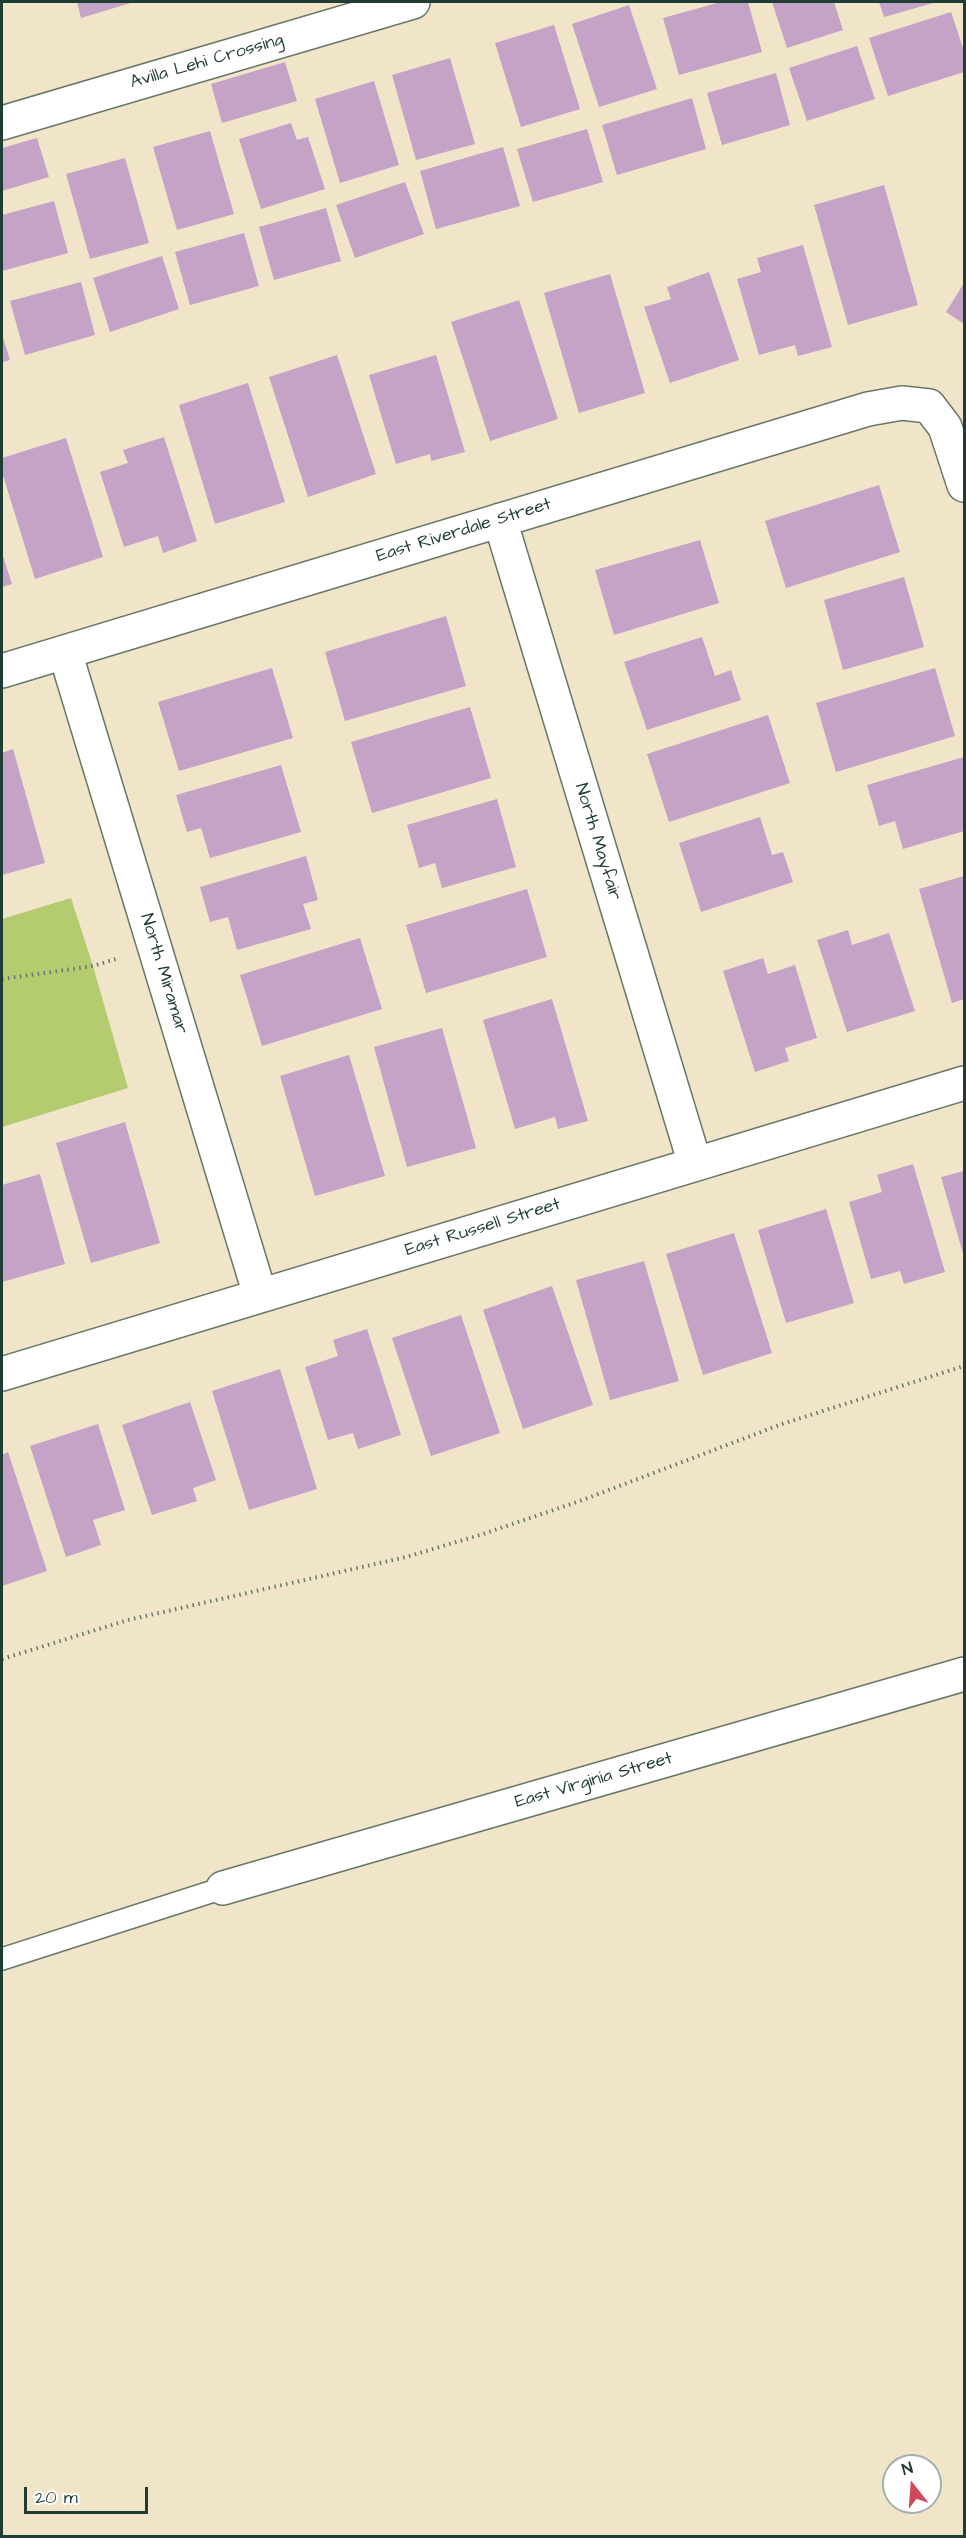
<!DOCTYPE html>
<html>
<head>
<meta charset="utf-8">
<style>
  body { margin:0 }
  #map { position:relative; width:966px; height:2538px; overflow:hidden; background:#f0e5c9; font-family:"Architects Daughter",sans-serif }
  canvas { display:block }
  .frame { position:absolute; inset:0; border:3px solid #1f3d34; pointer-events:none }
  .north { position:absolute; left:882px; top:2454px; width:60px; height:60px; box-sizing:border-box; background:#fff; border:2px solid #a5b1ae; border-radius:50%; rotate:343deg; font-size:16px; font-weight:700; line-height:24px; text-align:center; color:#1f3d34 }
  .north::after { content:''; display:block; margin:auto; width:21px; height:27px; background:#d1495b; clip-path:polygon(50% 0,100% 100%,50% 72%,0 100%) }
  .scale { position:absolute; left:24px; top:2487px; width:124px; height:27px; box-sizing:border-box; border:3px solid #1f3d34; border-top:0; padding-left:8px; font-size:18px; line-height:21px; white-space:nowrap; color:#1f3d34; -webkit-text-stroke:4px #fff; paint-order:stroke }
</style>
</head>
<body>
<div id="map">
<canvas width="966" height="2538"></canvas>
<div class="frame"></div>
<div class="north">N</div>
<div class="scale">20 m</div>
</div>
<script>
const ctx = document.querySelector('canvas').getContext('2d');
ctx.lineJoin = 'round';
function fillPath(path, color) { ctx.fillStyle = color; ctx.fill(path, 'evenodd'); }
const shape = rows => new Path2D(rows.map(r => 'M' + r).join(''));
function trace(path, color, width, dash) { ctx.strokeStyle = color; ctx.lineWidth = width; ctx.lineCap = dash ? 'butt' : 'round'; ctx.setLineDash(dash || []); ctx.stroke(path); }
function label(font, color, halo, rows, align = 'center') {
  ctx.font = font + ' "Architects Daughter",sans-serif'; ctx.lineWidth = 5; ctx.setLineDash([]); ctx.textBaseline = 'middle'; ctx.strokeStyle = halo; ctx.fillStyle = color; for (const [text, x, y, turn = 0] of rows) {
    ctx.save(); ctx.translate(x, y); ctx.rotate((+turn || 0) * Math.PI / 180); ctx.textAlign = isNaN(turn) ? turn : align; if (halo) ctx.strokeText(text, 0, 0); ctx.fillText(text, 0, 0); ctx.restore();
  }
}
const green = shape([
  [71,898,93,966,128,1088,2,1127,2,919]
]);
const building = shape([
  [77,2,134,2,81,18],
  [721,2,748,2,762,52,679,75,663,18],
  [772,2,834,2,843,30,787,48],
  [879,2,937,2,884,17],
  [629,5,657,89,599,107,572,24],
  [951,12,964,51,964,72,888,96,869,38],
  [554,25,580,109,521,127,495,43],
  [857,46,875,99,807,121,789,68],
  [450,58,475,144,416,160,392,75],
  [285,62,297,101,222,123,211,84],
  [776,73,790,125,722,145,707,93],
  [374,81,399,165,340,183,315,99],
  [692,98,706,149,617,175,602,125],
  [291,123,297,140,308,137,325,189,261,209,239,139],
  [587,129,603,182,533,202,517,149],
  [210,131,234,214,177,230,153,147],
  [37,138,49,177,2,191,2,148],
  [503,147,520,206,436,229,420,171],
  [125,158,149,243,90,259,66,174],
  [405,182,424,234,355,258,336,205],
  [884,185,918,305,848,325,814,205],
  [54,201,68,253,2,271,2,215],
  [326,208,341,261,274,280,259,227],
  [244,233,259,286,190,305,175,252],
  [803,245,832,347,798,356,795,345,759,355,737,279,761,272,757,258],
  [162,256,179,309,110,332,93,278],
  [709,272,739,360,670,383,644,307,671,299,667,287],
  [610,274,645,393,579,413,544,293],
  [81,282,95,335,25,355,10,301],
  [964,283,964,324,946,312],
  [519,300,558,419,490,441,451,322],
  [2,334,10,360,2,362],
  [337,355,376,474,308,497,269,377],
  [436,355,465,452,431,461,430,454,396,464,369,375],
  [248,383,285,502,215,524,179,405],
  [164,437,197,541,163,553,158,536,124,547,100,472,128,463,123,450],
  [66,438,103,557,35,579,2,472,2,458],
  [879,485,900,552,786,588,765,521],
  [700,540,719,603,614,635,595,570],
  [2,553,12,584,2,587],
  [904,577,924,647,843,670,824,600],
  [446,616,466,686,345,721,325,652],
  [702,637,715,676,731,670,741,700,647,730,624,662],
  [272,668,293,738,179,771,158,702],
  [935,668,955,736,836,772,816,703],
  [470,707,491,778,372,813,351,742],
  [768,715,790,783,669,822,647,754],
  [13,749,45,863,2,875,2,753],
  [964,757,964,831,903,849,895,821,879,826,867,785],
  [281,765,301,832,210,858,201,828,187,832,176,795],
  [497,799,516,867,442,888,435,863,419,868,407,825],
  [760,817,772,855,783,852,793,882,701,912,679,843],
  [306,856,318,900,303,904,311,929,237,950,228,917,210,922,200,887],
  [964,876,964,999,952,1003,919,889],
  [527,889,547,957,426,993,406,925],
  [848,930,852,945,889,933,915,1011,847,1032,817,940],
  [360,938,382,1009,262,1046,240,975],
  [763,958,768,974,795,965,817,1038,785,1048,789,1061,755,1072,723,971],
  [552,999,588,1121,558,1129,555,1117,515,1129,483,1020],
  [442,1028,476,1148,407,1167,374,1047],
  [349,1055,385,1176,315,1196,280,1076],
  [125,1122,160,1243,91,1263,56,1143],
  [913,1164,945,1272,904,1284,900,1271,871,1279,849,1202,882,1192,877,1175],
  [964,1171,964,1257,941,1177],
  [40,1174,65,1264,2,1282,2,1185],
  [826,1209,854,1303,786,1323,758,1230],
  [734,1233,772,1353,703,1375,666,1254],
  [644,1261,679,1381,610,1400,576,1280],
  [552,1286,593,1405,523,1429,483,1310],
  [461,1315,500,1433,431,1456,392,1338],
  [367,1329,401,1435,358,1449,353,1433,328,1440,305,1367,338,1356,333,1340],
  [280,1369,317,1489,249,1510,212,1391],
  [190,1402,216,1480,193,1488,197,1501,152,1515,122,1425],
  [98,1424,125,1510,93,1520,101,1545,66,1557,30,1446],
  [8,1452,47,1571,2,1586,2,1455]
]);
const path = shape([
  [2,979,93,966,119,958],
  [2,1659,128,1620,406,1557,480,1535,580,1501,782,1424,964,1366]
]);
const lane = shape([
  [2,1959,223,1888]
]);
const street = shape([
  [2,123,413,2],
  [500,520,695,1164],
  [65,652,260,1295],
  [2,671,868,409,902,403,929,406,945,427,964,485],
  [2,1374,964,1083],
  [223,1888,964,1674]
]);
const streetNames = [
  ["Avilla Lehi Crossing",207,62,-16],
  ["East Riverdale Street",464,531,-17],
  ["North Mayfair",597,842,73],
  ["North Miramar",163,974,73],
  ["East Russell Street",483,1228,-17],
  ["East Virginia Street",594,1781,-16]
];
fillPath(green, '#b5cb6f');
fillPath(building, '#c4a3c7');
trace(lane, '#687868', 24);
trace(street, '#687868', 36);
trace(path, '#687868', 4, [1.5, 4.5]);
trace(lane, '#fff', 21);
trace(street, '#fff', 33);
label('18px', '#1f3d34', '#fff', streetNames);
</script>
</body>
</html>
